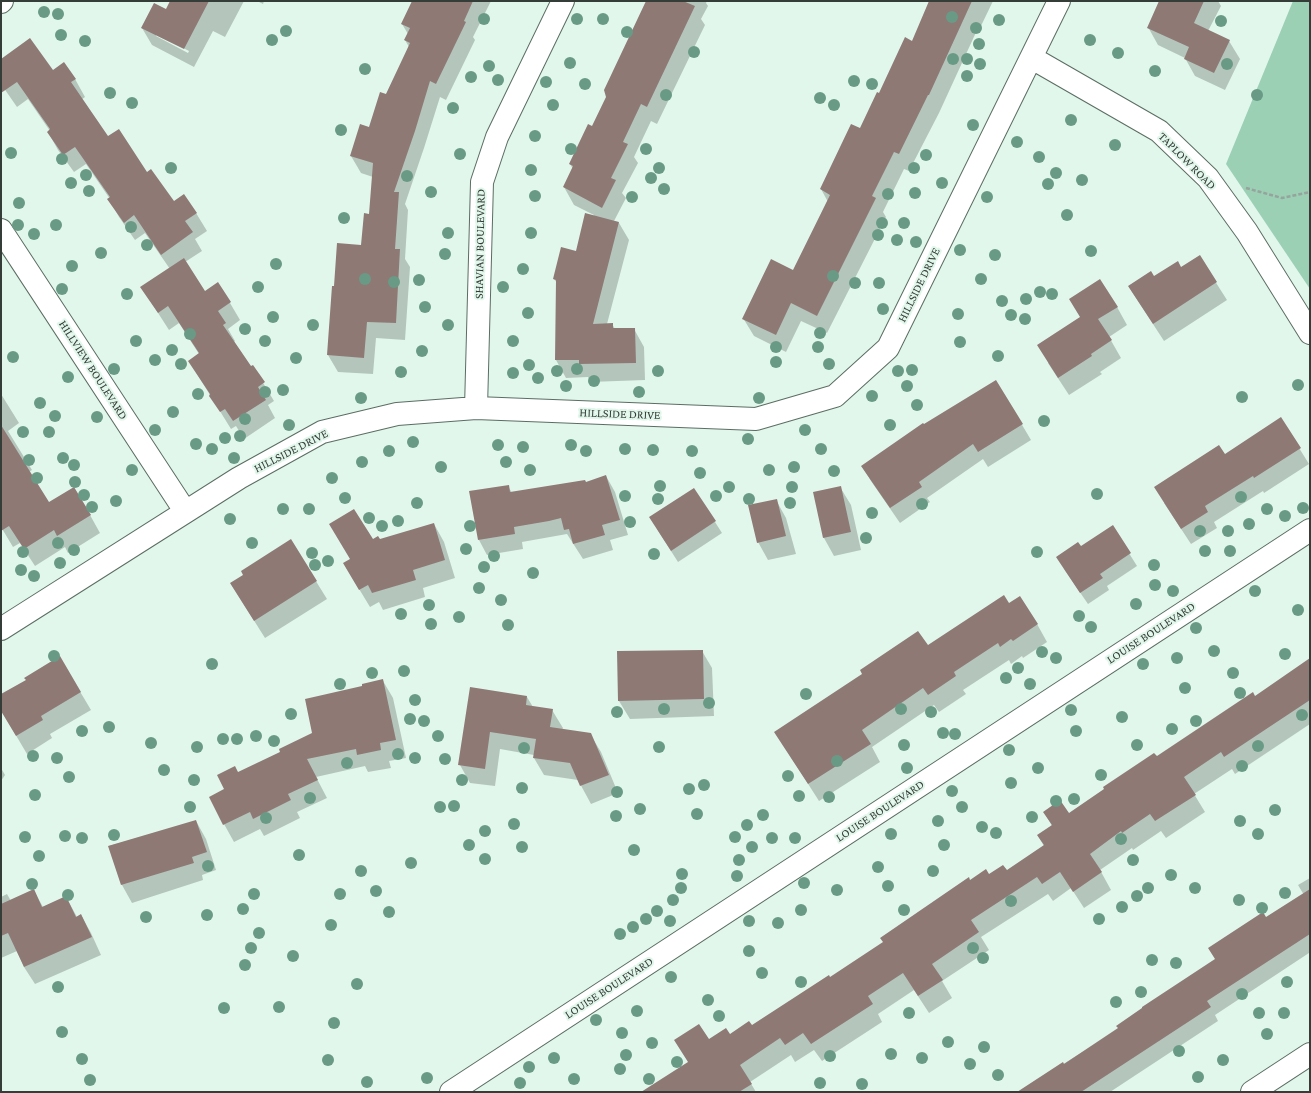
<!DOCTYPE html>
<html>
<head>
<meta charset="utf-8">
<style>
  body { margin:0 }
  #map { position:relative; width:1311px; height:1093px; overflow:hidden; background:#e2f7eb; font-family:"Crimson Pro",serif }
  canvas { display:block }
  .frame { position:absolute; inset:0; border:2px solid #353d39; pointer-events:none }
</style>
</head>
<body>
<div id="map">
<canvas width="1311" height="1093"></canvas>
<div class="frame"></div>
</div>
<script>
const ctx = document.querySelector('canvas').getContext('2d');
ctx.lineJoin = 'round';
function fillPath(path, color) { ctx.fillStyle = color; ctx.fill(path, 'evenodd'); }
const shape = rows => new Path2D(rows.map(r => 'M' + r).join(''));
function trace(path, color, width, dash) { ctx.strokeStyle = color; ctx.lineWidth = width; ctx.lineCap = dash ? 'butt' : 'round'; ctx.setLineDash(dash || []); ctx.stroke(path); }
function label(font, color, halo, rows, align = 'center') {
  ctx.font = font + ' "Crimson Pro",serif'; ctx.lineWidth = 4; ctx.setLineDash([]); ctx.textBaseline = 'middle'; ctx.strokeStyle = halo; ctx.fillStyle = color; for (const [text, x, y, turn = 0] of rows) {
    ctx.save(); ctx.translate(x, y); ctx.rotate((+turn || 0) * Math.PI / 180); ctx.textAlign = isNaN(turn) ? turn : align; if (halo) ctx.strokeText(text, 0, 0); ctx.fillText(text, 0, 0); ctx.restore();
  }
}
const forest = shape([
  [1293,1,1310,1,1310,289,1226,164]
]);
const shadow = shape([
  [171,1,244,1,225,37,213,31,194,67,152,45,142,28,166,10],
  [156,34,189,51,188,53,156,36],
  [257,1,264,1,263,4],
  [434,1,491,1,473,37,475,40,446,100,440,97,424,148,405,204,408,210,405,259,410,267,405,340,376,338,373,374,338,372,328,355,335,288,362,246,370,215,373,177,361,173,351,156,370,128,409,47,405,40,408,34,402,24],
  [647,1,707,1,706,3,708,6,701,19,705,25,657,124,651,121,634,157,638,163,622,193,626,198,614,221,619,223,629,240,607,324,612,324,615,329,634,329,644,347,645,380,590,382,588,377,566,378,556,360,557,283,554,279,576,252,594,215,574,205,564,187,573,169,570,164,592,127,607,97],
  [932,1,993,1,980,28,978,28,939,113,909,171,904,169,883,212,886,217,827,333,801,321,786,352,754,336,743,318,793,271,828,202,821,189,860,129,879,94,912,42],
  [1160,1,1218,1,1221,6,1208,31,1229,41,1240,59,1225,90,1195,76,1185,58,1158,45,1148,27],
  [1,60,52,72,75,79,85,97,81,100,107,138,147,173,173,202,196,213,207,231,195,239,202,251,185,262,205,292,218,284,230,303,240,320,228,329,235,341,234,342,251,367,253,366,274,401,268,405,275,418,244,439,236,426,231,429,189,361,199,354,179,323,169,330,142,288,170,269,145,233,135,240,119,217,109,199,110,199,86,164,74,172,58,150,48,132,50,131,28,99,17,107,1,84],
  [1199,256,1227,300,1164,341,1129,287,1181,268],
  [1117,307,1127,325,1109,337,1121,358,1100,372,1102,374,1069,395,1048,363,1081,318],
  [996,381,1031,440,988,467,983,459,927,498,930,502,900,523,871,481,862,466,924,425],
  [1,394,19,423,8,431,32,470,29,472,49,504,90,515,100,533,68,553,65,547,35,566,20,543,13,547,1,527],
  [1281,419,1309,464,1264,493,1263,491,1214,522,1217,528,1191,544,1164,503,1225,455],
  [606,476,615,492,628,535,610,540,613,550,583,559,567,534,522,542,523,549,487,555,479,540,508,486,512,493,586,483],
  [840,487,851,505,861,550,834,556,824,538,814,493],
  [776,500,786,518,796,554,768,560,758,542],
  [715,522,722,533,678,562,657,529],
  [434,524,444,542,455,578,423,588,425,597,383,610,379,602,370,607,344,564,351,560,372,540,380,540],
  [1112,526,1137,566,1107,586,1109,590,1088,604,1064,569,1081,548],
  [291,541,327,599,265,638,231,584],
  [1009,605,1037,624,1047,642,1023,658,1022,656,1011,664,1009,660,963,690,966,694,939,712,934,705,872,747,880,762,819,801,775,732,927,647],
  [702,651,712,668,714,716,630,719,619,701],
  [60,658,91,710,50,734,52,738,27,754,1,710,1,696,27,680],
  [1310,660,1310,724,1235,774,1232,769,1194,794,1205,812,1166,838,1161,831,1133,850,1132,848,1100,870,1111,890,1084,908,1071,888,1053,901,1048,894,981,937,989,950,942,981,952,998,929,1013,914,990,878,1014,882,1022,822,1061,814,1050,795,1062,791,1055,750,1082,756,1092,643,1092,689,1063,708,1041,729,1035,752,1027,830,978,884,943,970,881,989,875,1006,872,1044,846,1038,836,1052,826,1044,812,1069,814,1156,758,1255,697],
  [383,681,393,698,406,758,389,761,391,768,368,772,365,766,316,777,327,798,297,812,300,818,264,836,260,829,234,842,224,824,225,789,238,773,281,752,313,733,364,687],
  [471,688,527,697,533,707,552,710,563,728,562,730,590,734,601,752,618,793,591,804,578,780,544,775,534,758,534,755,500,749,495,786,470,783,460,765],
  [1,768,5,775,1,781],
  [196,821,206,839,216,870,202,875,203,880,132,903,122,885,109,846],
  [1310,878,1310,955,1309,953,1215,1015,1218,1021,1110,1092,1019,1092,1119,1029,1216,960,1265,918,1304,895,1298,885],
  [34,891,43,907,66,897,77,917,81,915,91,933,101,955,35,984,24,967,17,951,1,958,1,897,7,894,11,901]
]);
const building = shape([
  [170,1,209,1,184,49,141,28,154,3,166,9],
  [412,1,473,1,464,21,466,22,436,84,430,81,415,131,394,192,399,192,395,249,400,249,396,323,367,322,364,358,327,355,332,286,334,286,337,243,361,245,364,213,369,214,373,163,350,156,360,124,369,127,380,92,386,94,410,43,404,40,410,28,401,24],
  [646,1,683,1,695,6,647,107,641,104,623,142,628,144,611,178,616,180,602,208,563,187,573,166,569,164,588,124,592,126,606,97,604,90],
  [929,1,972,1,929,95,928,95,899,154,894,152,872,196,876,198,817,316,791,303,776,335,742,319,771,259,793,270,830,195,820,189,851,124,860,128,877,92,879,93,905,37,912,41],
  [1159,1,1204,1,1194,23,1230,40,1214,73,1184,59,1189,47,1147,28],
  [30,38,53,70,64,62,76,79,71,82,108,136,119,129,147,172,151,169,174,201,184,194,197,213,185,221,193,232,161,255,134,215,124,223,107,199,110,197,75,147,63,155,47,132,50,129,17,82,1,93,1,59],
  [585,213,619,222,593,324,613,323,613,328,635,328,636,363,579,364,579,360,555,360,556,280,553,279,561,247,576,251],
  [1200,255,1217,282,1153,324,1128,286,1151,271,1154,276,1178,261,1181,267],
  [184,258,205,291,218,282,231,302,218,311,226,323,223,325,251,366,253,365,265,382,258,387,266,400,233,421,225,409,220,412,209,396,210,394,188,361,199,353,168,306,158,313,140,287],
  [1100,279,1118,307,1098,319,1112,340,1091,354,1092,356,1058,378,1037,345,1080,317,1069,299],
  [996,380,1023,424,978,452,973,444,919,482,922,487,890,508,861,466,923,423,924,424],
  [1281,417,1301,448,1254,478,1253,476,1205,506,1208,512,1181,529,1154,487,1219,445,1225,454],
  [1,425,49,502,74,487,91,515,57,536,54,530,24,549,9,526,1,531],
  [606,475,620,520,602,525,605,535,573,544,569,529,564,530,561,518,549,521,514,527,515,534,478,540,469,491,509,485,510,492,585,480,586,482],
  [841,486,851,532,823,538,813,492],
  [694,488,716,521,671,551,649,517],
  [777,499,786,536,757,543,748,505],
  [354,509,373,539,378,536,380,539,434,523,445,560,413,570,416,580,372,593,368,585,359,590,343,563,350,559,329,524],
  [1113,525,1131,553,1100,574,1103,578,1080,593,1056,557,1078,542,1081,546],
  [291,539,317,581,254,621,230,583,243,575,241,571],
  [1004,595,1009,603,1020,596,1038,624,1013,641,1011,639,1000,647,998,643,954,672,956,676,928,695,923,688,862,730,871,744,808,784,774,732,862,674,860,670,918,631,928,645],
  [703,650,704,699,618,701,617,651],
  [60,656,81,692,41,716,43,720,16,736,1,711,1,694,26,680,24,678],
  [1310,658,1310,700,1224,757,1221,752,1184,777,1196,795,1155,821,1150,814,1122,833,1121,831,1090,854,1102,872,1073,892,1060,872,1042,884,1037,877,971,920,979,932,932,964,943,980,918,996,903,973,868,996,873,1004,811,1044,803,1033,785,1045,780,1038,740,1065,752,1084,739,1092,641,1092,688,1062,674,1040,699,1024,709,1039,726,1028,730,1034,749,1021,752,1025,829,975,830,977,883,942,880,938,969,877,970,880,986,869,989,874,1003,865,1007,870,1044,845,1037,835,1052,825,1043,812,1060,800,1069,813,1104,789,1103,787,1154,753,1157,756,1253,692,1255,696],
  [383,679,396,740,380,743,381,750,357,755,356,749,307,759,318,780,288,794,291,800,253,819,250,812,223,825,209,797,224,789,217,775,235,766,238,772,280,752,279,749,312,733,305,699,362,686,362,684],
  [470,687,527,696,526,705,553,709,550,727,591,733,609,775,580,786,570,763,533,758,536,739,490,732,485,769,458,765],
  [196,820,207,852,192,857,194,863,121,885,108,846],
  [34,889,42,907,66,896,76,917,81,914,92,937,24,967,8,933,1,936,1,904],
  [1310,889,1310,934,1207,1001,1211,1007,1081,1092,1017,1092,1063,1062,1064,1064,1118,1028,1116,1026,1142,1008,1142,1007,1215,959,1208,948,1263,912,1266,917]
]);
const path = shape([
  [1246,188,1282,198,1310,192]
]);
const minor = shape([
  [1,2,2,1],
  [1032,58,1159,131,1208,178,1247,232,1310,333],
  [1,230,185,511],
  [476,408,482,182,497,137,563,1],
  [1,629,239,478,322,432,397,414,476,408,756,419,835,396,888,348,1059,1],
  [451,1092,1310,530],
  [1252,1092,1310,1054]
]);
const trees = [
  [44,12],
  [58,14],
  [952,17],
  [484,19],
  [577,19],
  [603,19],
  [999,20],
  [1221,21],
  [976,28],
  [286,31],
  [627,32],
  [61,35],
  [272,40],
  [1090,40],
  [85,41],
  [979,44],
  [694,52],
  [1118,53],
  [953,59],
  [967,59],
  [570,63],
  [980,64],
  [1227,64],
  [489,66],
  [365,69],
  [1155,71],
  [967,76],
  [471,77],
  [498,80],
  [854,81],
  [546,82],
  [585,84],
  [872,84],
  [110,93],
  [666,95],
  [1257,95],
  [820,98],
  [132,103],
  [553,105],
  [834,105],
  [453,108],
  [1071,120],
  [973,125],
  [341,130],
  [535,136],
  [1017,142],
  [1115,145],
  [571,149],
  [646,149],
  [11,153],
  [460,154],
  [926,155],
  [1039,157],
  [62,159],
  [171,168],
  [659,168],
  [914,168],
  [531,170],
  [1056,173],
  [86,175],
  [407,176],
  [651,178],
  [1082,180],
  [71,183],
  [942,183],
  [1048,184],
  [664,189],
  [89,191],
  [431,192],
  [915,193],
  [888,194],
  [535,196],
  [632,197],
  [987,197],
  [19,203],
  [1067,215],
  [344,218],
  [882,223],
  [904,223],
  [18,225],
  [56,225],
  [131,227],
  [448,233],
  [531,233],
  [34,234],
  [878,235],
  [897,240],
  [916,242],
  [147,245],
  [960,250],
  [1091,251],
  [101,253],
  [445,254],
  [995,255],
  [276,264],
  [72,266],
  [523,269],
  [833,276],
  [365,279],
  [981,279],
  [419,280],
  [394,282],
  [855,283],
  [879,283],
  [258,287],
  [503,287],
  [62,289],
  [1040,292],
  [127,294],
  [1052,294],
  [1026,299],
  [1002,301],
  [425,307],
  [883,309],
  [528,313],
  [958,314],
  [1011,315],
  [273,317],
  [1025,319],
  [313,325],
  [448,325],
  [245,329],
  [820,333],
  [190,334],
  [136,341],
  [265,341],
  [513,341],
  [960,342],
  [776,347],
  [818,347],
  [172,350],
  [422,351],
  [998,356],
  [13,357],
  [296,358],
  [155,360],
  [776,362],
  [181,364],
  [829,364],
  [529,365],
  [114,369],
  [577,369],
  [912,370],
  [557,371],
  [658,371],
  [898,371],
  [401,372],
  [513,373],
  [68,377],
  [538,378],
  [594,381],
  [1298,385],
  [566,386],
  [907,386],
  [283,390],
  [265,392],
  [639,392],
  [198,394],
  [872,396],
  [1242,397],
  [361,398],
  [759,398],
  [40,403],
  [917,405],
  [173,412],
  [55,416],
  [97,417],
  [245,419],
  [1044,421],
  [289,425],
  [890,425],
  [155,430],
  [805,430],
  [23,432],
  [49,432],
  [240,436],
  [225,438],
  [748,439],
  [413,442],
  [196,444],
  [498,445],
  [571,445],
  [523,447],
  [212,449],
  [625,449],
  [821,449],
  [653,450],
  [389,451],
  [586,451],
  [692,451],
  [63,458],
  [234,458],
  [29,460],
  [362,462],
  [506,462],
  [74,465],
  [441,467],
  [794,467],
  [132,470],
  [530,470],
  [769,470],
  [834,471],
  [700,473],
  [37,478],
  [332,478],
  [75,482],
  [660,486],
  [729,487],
  [792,487],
  [1097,494],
  [84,495],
  [625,496],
  [716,496],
  [1241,497],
  [345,498],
  [658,499],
  [749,499],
  [116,501],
  [417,503],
  [790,503],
  [922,504],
  [92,507],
  [1303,508],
  [283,509],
  [309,509],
  [1267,509],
  [872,513],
  [1285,516],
  [369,518],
  [230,519],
  [398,521],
  [630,522],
  [1249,524],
  [382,526],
  [470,526],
  [1200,531],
  [1228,531],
  [866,538],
  [58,543],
  [252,543],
  [466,549],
  [74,550],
  [1205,551],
  [1230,551],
  [23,552],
  [1037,552],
  [312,553],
  [654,554],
  [494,556],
  [328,561],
  [60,563],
  [315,565],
  [1154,565],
  [484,567],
  [21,570],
  [533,573],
  [34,576],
  [1155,585],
  [479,588],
  [1173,591],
  [1255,591],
  [501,600],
  [1136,604],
  [429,605],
  [1298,610],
  [401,614],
  [1079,616],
  [459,617],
  [431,624],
  [508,625],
  [1091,627],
  [1196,628],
  [1214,651],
  [1042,652],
  [1285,654],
  [54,656],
  [1056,658],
  [1177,658],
  [212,664],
  [1143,664],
  [1018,668],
  [404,671],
  [372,673],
  [1233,673],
  [1006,678],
  [340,684],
  [1030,684],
  [1185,688],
  [1240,693],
  [806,694],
  [415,700],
  [709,703],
  [664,709],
  [901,709],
  [1071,710],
  [617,712],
  [931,712],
  [291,714],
  [1302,715],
  [1122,717],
  [410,719],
  [424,721],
  [1196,721],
  [109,727],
  [1172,729],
  [82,731],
  [1076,731],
  [943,733],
  [955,734],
  [256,736],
  [438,736],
  [223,739],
  [237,739],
  [274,741],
  [151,743],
  [904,745],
  [1137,745],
  [1258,746],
  [197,747],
  [659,747],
  [524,748],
  [1009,750],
  [398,754],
  [33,756],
  [57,758],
  [415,758],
  [445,759],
  [837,761],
  [347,763],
  [1242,766],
  [907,768],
  [1038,768],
  [164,770],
  [1101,775],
  [788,776],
  [69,777],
  [194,780],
  [462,780],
  [1011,783],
  [704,785],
  [522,788],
  [689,789],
  [952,791],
  [617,792],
  [35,795],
  [799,796],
  [829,797],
  [310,798],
  [1074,799],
  [1056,801],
  [454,806],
  [190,807],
  [440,807],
  [962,807],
  [640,809],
  [1275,810],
  [697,814],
  [763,815],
  [616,816],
  [1032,817],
  [266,818],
  [938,821],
  [1240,821],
  [514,824],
  [747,825],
  [982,827],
  [485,831],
  [996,833],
  [891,834],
  [1258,834],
  [114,835],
  [65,836],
  [25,837],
  [735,837],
  [82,838],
  [772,838],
  [795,838],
  [1121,839],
  [469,845],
  [944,845],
  [522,847],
  [752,847],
  [634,850],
  [299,855],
  [39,856],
  [485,859],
  [739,860],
  [1133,860],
  [411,863],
  [208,866],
  [878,867],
  [361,871],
  [933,871],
  [682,874],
  [1171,875],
  [737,876],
  [804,883],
  [32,884],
  [888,886],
  [681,888],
  [1148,888],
  [1195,888],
  [837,890],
  [376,891],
  [1285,893],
  [254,894],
  [340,894],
  [68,895],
  [1137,896],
  [673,900],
  [1239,900],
  [1011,901],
  [1122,907],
  [1262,908],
  [243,909],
  [801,910],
  [904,910],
  [657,911],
  [389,912],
  [207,915],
  [146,917],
  [646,919],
  [1099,919],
  [670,921],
  [749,921],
  [778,923],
  [331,925],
  [633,927],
  [259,933],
  [620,934],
  [251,948],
  [973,948],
  [749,951],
  [293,956],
  [983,958],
  [1152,960],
  [1176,963],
  [245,965],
  [762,973],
  [671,977],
  [801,982],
  [1287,982],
  [357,984],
  [58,987],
  [1141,992],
  [1242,994],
  [708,1000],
  [1116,1002],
  [279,1007],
  [224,1008],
  [637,1011],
  [909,1013],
  [1259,1013],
  [1284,1013],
  [719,1016],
  [596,1020],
  [334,1023],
  [62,1032],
  [622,1033],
  [1267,1034],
  [948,1042],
  [652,1043],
  [984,1047],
  [1179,1051],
  [891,1054],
  [626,1055],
  [830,1056],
  [554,1058],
  [922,1058],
  [82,1059],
  [328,1060],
  [1223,1060],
  [677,1062],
  [970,1064],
  [529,1067],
  [620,1069],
  [998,1075],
  [1198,1077],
  [427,1078],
  [574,1079],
  [649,1079],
  [90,1080],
  [367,1082],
  [520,1083],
  [820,1083],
  [862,1084]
];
const streetNames = [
  ["TAPLOW ROAD",1187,161,45],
  ["SHAVIAN BOULEVARD",480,244,-89],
  ["HILLSIDE DRIVE",919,285,-64],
  ["HILLVIEW BOULEVARD",93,370,57],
  ["HILLSIDE DRIVE",620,414,2],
  ["HILLSIDE DRIVE",291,451,-27],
  ["LOUISE BOULEVARD",1151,633,-33],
  ["LOUISE BOULEVARD",880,811,-33],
  ["LOUISE BOULEVARD",609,988,-33]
];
fillPath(forest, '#9bd0b5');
fillPath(shadow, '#0003');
fillPath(building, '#8e7975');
trace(minor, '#5b6d63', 24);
trace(path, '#95a49c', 2.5, [4, 2]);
trace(minor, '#fff', 22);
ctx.fillStyle = '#699a86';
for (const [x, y] of trees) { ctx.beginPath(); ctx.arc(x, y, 6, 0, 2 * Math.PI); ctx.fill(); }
label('12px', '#353d39', '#e2f7eb', streetNames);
</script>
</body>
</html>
